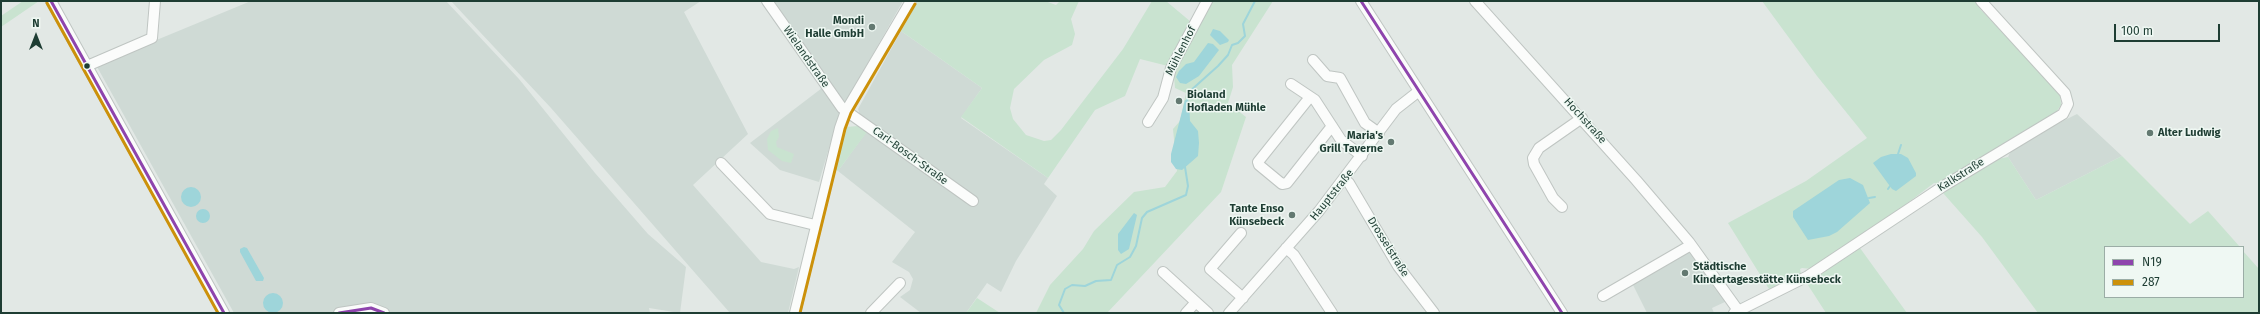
<!DOCTYPE html>
<html>
<head>
<meta charset="utf-8">
<style>
  body { margin:0 }
  #map { position:relative; width:2260px; height:314px; overflow:hidden; background:#e2e8e5; font-family:"Fira Sans",sans-serif }
  canvas { display:block }
  .frame { position:absolute; inset:0; border:2px solid #1e3d33; pointer-events:none }
  .legend { position:absolute; left:2104px; top:246px; width:140px; height:52px; box-sizing:border-box; background:#eff8f3; border:1px solid #9bada6; margin:0; padding:5px 7px; list-style:none; font-size:12px; color:#1e3d33 }
  .legend li { display:flex; align-items:center; gap:8px; height:20px }
  .legend b { width:20px; border:1px solid #9bada6 }
  .north { position:absolute; left:16px; top:16px; width:40px; height:40px; -webkit-text-stroke:3px #eff8f3; paint-order:stroke; rotate:0deg; font-size:11px; font-weight:700; line-height:16px; text-align:center; color:#1e3d33 }
  .north::after { content:''; display:block; margin:auto; width:14px; height:18px; background:#1e3d33; clip-path:polygon(50% 0,100% 100%,50% 72%,0 100%) }
  .scale { position:absolute; left:2114px; top:24px; width:106px; height:18px; box-sizing:border-box; border:2px solid #1e3d33; border-top:0; padding-left:5px; font-size:12px; line-height:14px; white-space:nowrap; color:#1e3d33; -webkit-text-stroke:3px #eff8f3; paint-order:stroke }
</style>
</head>
<body>
<div id="map">
<canvas width="2260" height="314"></canvas>
<div class="frame"></div>
<ul class="legend">
<li><b style="height:5px;background:#8e44ad"></b>N19</li>
<li><b style="height:5px;background:#cc910a"></b>287</li>
</ul>
<div class="north">N</div>
<div class="scale">100 m</div>
</div>
<script>
const ctx = document.querySelector('canvas').getContext('2d');
ctx.lineJoin = 'round';
function fillPath(path, color) { ctx.fillStyle = color; ctx.fill(path, 'evenodd'); }
const shape = rows => new Path2D(rows.map(r => 'M' + r).join(''));
function trace(path, color, width, dash) { ctx.strokeStyle = color; ctx.lineWidth = width; ctx.lineCap = dash ? 'butt' : 'round'; ctx.setLineDash(dash || []); ctx.stroke(path); }
function label(font, color, halo, rows, align = 'center') {
  ctx.font = font + ' "Fira Sans",sans-serif'; ctx.lineWidth = 3; ctx.setLineDash([]); ctx.textBaseline = 'middle'; ctx.strokeStyle = halo; ctx.fillStyle = color; for (const [text, x, y, turn = 0] of rows) {
    ctx.save(); ctx.translate(x, y); ctx.rotate((+turn || 0) * Math.PI / 180); ctx.textAlign = isNaN(turn) ? turn : align; if (halo) ctx.strokeText(text, 0, 0); ctx.fillText(text, 0, 0); ctx.restore();
  }
}
const built = shape([
  [251,1,446,1,519,79,595,173,648,234,686,267,680,313,649,308,650,313,391,313,369,303,332,313,234,313,96,65],
  [451,1,701,1,684,12,748,134,693,185,761,262,794,269,799,267,788,313,730,313,551,108],
  [763,1,903,1,839,114,819,182,780,170,750,143,822,88],
  [901,31,982,88,961,118,1048,178,1044,184,1057,196,1016,261,1001,292,987,283,966,313,921,313,900,297,910,290,913,279,909,272,892,262,915,232,838,171,872,124,860,115,858,109],
  [2077,114,2122,156,2036,200,2008,157,2013,146],
  [1690,248,1727,301,1712,308,1714,313,1647,313,1632,283]
]);
const green = shape([
  [23,1,39,1,1,27,1,16],
  [918,1,1045,1,1056,5,1060,1,1079,1,1071,19,1075,34,1072,45,1044,60,1014,89,1010,108,1013,119,1026,135,1044,141,1051,140,1061,130,1123,49,1152,1,1166,1,1191,22,1168,66,1140,59,1125,96,1095,110,1048,178,961,117,982,88,901,31],
  [1210,1,1273,1,1232,65,1233,87,1228,103,1246,117,1221,192,1107,313,1036,313,1050,285,1083,249,1094,231,1134,192,1165,187,1177,171,1173,129,1180,121,1186,93,1175,88,1174,76],
  [1762,1,1974,1,1981,10,2060,94,2061,105,2057,111,1940,184,1934,183,1880,224,1812,269,1802,268,1800,269,1801,274,1769,289,1728,223,1806,181,1867,138,1817,76],
  [858,126,867,132,838,171,833,168,846,127],
  [778,128,779,137,776,142,777,147,794,154,791,163,782,161,768,150,767,139,771,131],
  [2122,156,2190,224,2208,211,2240,247,2105,247,2105,297,2243,297,2243,251,2259,269,2259,313,2038,313,1982,237,1943,193,1993,160,2008,157,2036,200],
  [1860,248,1907,313,1826,313,1806,282],
  [977,298,1000,313,966,313]
]);
const water = shape([
  [1213,29,1220,31,1229,40,1228,42,1220,45,1210,35],
  [1208,43,1213,44,1219,50,1199,76,1186,84,1180,83,1176,77,1179,71,1186,64,1194,62],
  [1185,100,1189,101,1190,121,1198,131,1199,143,1198,156,1182,170,1176,169,1171,162,1171,154],
  [1891,154,1901,154,1908,158,1916,173,1916,176,1896,191,1892,189,1873,163,1881,157],
  [1850,178,1863,185,1870,203,1837,232,1829,236,1808,240,1793,217,1793,211,1839,180],
  '181 197a10 10 0 1 1 20 0a10 10 0 1 1-20 0Z',
  '196 216a7 7 0 1 1 14 0a7 7 0 1 1-14 0Z',
  [1134,213,1137,215,1129,249,1121,254,1118,250,1118,234],
  [244,247,247,248,264,278,263,281,256,281,240,252,240,249],
  '263 303a10 10 0 1 1 20 0a10 10 0 1 1-20 0Z'
]);
const stream = shape([
  [1187,101,1189,92,1218,66,1228,55,1232,45,1238,43,1245,36,1243,24,1255,1],
  [1898,154,1901,145],
  [1888,189,1890,186],
  [1869,198,1875,197],
  [1064,313,1059,305,1065,289,1072,285,1085,286,1096,281,1111,280,1117,265,1130,257,1136,246,1142,218,1147,212,1186,195,1188,186,1185,167]
]);
const minor = shape([
  [51,1,224,313],
  [767,1,842,108,973,201],
  [1361,1,1562,313],
  [1475,1,1636,180,1689,242,1740,313],
  [1313,60,1327,76,1340,78,1365,123,1379,133],
  [87,66,152,38,155,1],
  [1291,84,1315,100,1341,140,1362,156],
  [1310,97,1258,162,1259,165,1282,184,1287,183,1332,126],
  [1148,122,1163,98,1171,68,1207,1],
  [721,163,770,214,815,225],
  [1345,180,1349,183,1398,266,1434,313],
  [1562,207,1553,198,1534,164,1533,158,1539,148,1582,118],
  [1241,233,1210,269,1243,298],
  [1286,248,1294,255,1332,313],
  [1163,272,1208,313],
  [1603,296,1691,245],
  [339,313,371,308,384,313],
  [795,313,840,128,846,111,911,1],
  [871,313,900,283],
  [1186,313,1196,302],
  [1229,313,1319,211,1396,109,1419,91],
  [1734,313,1808,276,1942,187,2063,114,2068,104,2065,93,1981,1]
]);
const bus1 = shape([
  [51,1,224,313],
  [1361,1,1562,313],
  [339,313,371,308,384,313]
]);
const bus2 = shape([
  [47,3,218,313],
  [800,313,845,129,851,113,915,4]
]);
const markers = [
  [872,27,4,"#637971"],
  [87,66,3.5,"#1e3d33"],
  [1179,101,4,"#637971"],
  [2150,133,4,"#637971"],
  [1391,142,4,"#637971"],
  [1292,215,4,"#637971"],
  [1685,273,4,"#637971"]
];
const poiNames = [
  ["Mondi",864,21],
  ["Halle GmbH",864,34],
  ["Bioland",1187,95,"left"],
  ["Hofladen Mühle",1187,108,"left"],
  ["Alter Ludwig",2158,133,"left"],
  ["Maria's",1383,136],
  ["Grill Taverne",1383,149],
  ["Tante Enso",1284,209],
  ["Künsebeck",1284,222],
  ["Städtische",1693,267,"left"],
  ["Kindertagesstätte Künsebeck",1693,280,"left"]
];
const streetNames = [
  ["Mühlenhof",1181,51,-63],
  ["Wielandstraße",806,57,55],
  ["Hochstraße",1585,121,48],
  ["Carl-Bosch-Straße",910,156,36],
  ["Kalkstraße",1961,175,-32],
  ["Hauptstraße",1332,195,-51],
  ["Drosselstraße",1388,247,58]
];
fillPath(built, '#cfdad5');
fillPath(green, '#c9e3d0');
fillPath(water, '#9ed5da');
trace(stream, '#9ed5da', 2);
trace(minor, '#bfc5c2', 12);
trace(minor, '#fbfcfb', 10);
trace(bus1, '#8e44ad', 3);
trace(bus2, '#cc910a', 3);
for (const [x, y, r, color] of markers) { const dot = new Path2D(); dot.arc(x, y, r, 0, 2 * Math.PI); ctx.fillStyle = color; ctx.fill(dot); trace(dot, '#eff8f3', 1.5); }
label('bold 11px', '#1e3d33', '#eff8f3', poiNames, 'right');
label('11px', '#1e3d33', '#eff8f3', streetNames);
</script>
</body>
</html>
